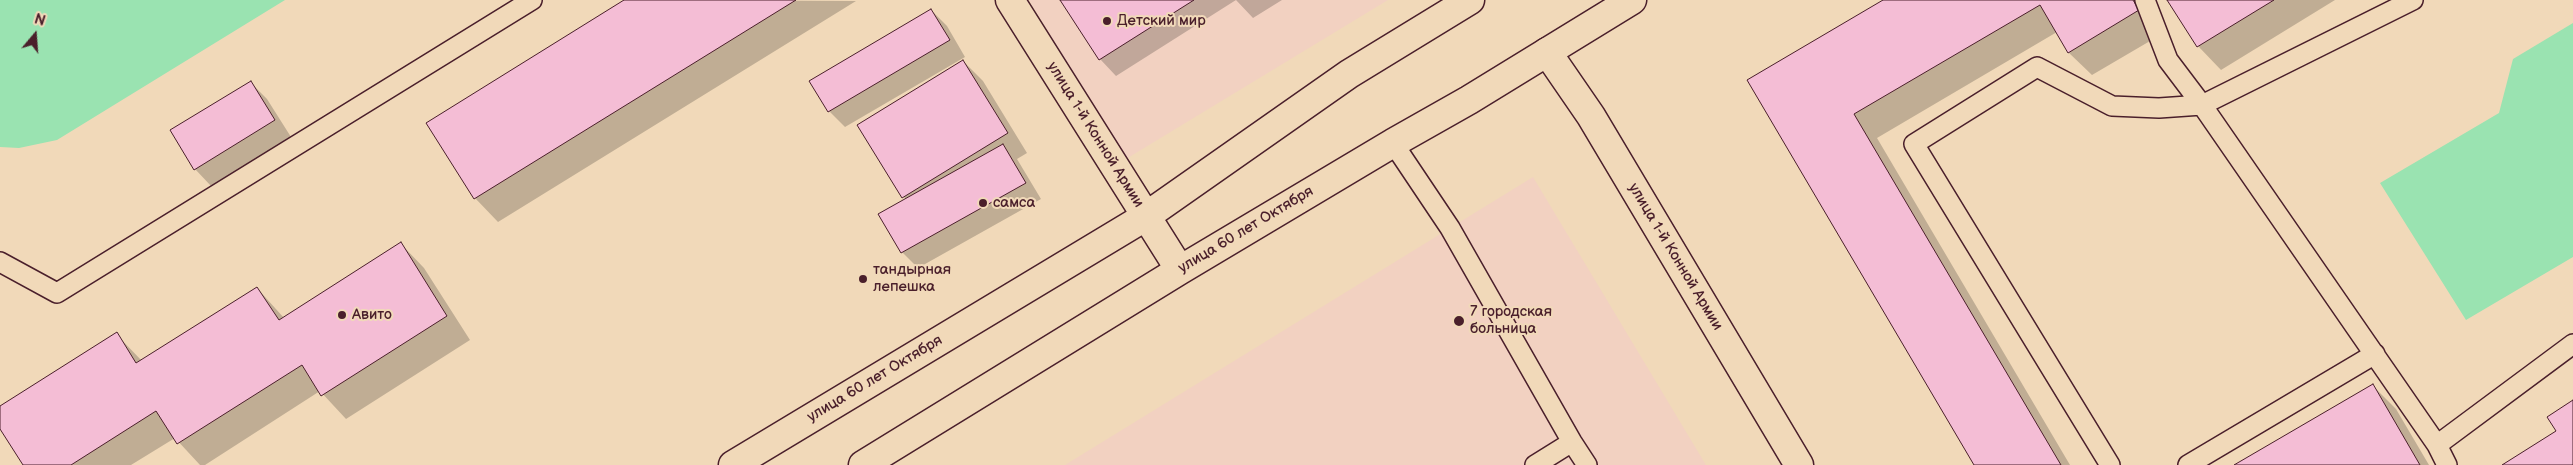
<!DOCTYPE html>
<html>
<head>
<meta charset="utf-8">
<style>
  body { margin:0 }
  #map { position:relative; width:2573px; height:465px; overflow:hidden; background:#f1d9b9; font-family:"Balsamiq Sans",sans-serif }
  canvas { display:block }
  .north { position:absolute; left:10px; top:10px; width:50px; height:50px; -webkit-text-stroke:4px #f1d9b9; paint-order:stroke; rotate:18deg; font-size:14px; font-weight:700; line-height:20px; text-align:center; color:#4a1f2b }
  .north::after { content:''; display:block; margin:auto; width:18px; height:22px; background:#4a1f2b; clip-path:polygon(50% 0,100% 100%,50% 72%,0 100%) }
</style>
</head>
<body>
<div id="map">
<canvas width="2573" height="465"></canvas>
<div class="north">N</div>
</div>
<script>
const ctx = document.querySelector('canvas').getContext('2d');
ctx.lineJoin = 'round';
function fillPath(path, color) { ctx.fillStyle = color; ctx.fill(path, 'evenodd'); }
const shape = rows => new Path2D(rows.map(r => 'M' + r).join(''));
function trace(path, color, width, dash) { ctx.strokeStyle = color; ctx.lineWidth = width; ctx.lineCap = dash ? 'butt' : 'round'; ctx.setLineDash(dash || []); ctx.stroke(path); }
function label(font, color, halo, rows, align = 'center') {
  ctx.font = font + ' "Balsamiq Sans",sans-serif'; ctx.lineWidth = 4; ctx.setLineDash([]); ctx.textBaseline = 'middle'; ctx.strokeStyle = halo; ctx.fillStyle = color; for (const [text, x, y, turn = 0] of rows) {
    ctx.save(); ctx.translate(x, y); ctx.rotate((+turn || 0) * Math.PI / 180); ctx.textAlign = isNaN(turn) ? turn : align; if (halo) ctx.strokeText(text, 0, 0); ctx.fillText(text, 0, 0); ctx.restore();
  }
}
const built = shape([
  [1029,0,1388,0,1126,159],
  [1533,177,1706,465,1065,465]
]);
const green = shape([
  [0,0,285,0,57,140,19,148,0,147],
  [2573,23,2573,257,2466,320,2380,183,2499,113,2513,59]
]);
const shadow = shape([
  [626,0,856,1,498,222,475,198],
  [1062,0,1282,0,1253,18,1236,0,1116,76,1100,59],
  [1886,0,2142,0,2162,34,2092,75,2068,52,2057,32,1877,138,2070,465,1975,465,1748,80],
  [2169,0,2335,0,2221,70,2198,46],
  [931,10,947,26,965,57,845,127,829,111],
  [963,61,983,81,1027,153,1017,159,1041,199,918,268,902,252,906,200,859,126],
  [251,83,267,99,291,137,211,186,195,169,171,131],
  [401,244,424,268,470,340,346,419,320,391,205,465,200,465,175,438,131,465,24,465,0,427,0,407,116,334,142,361,257,288,284,318],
  [2372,385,2396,409,2429,465,2237,465]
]);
const building = shape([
  [624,0,796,0,474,199,426,123,624,0],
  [1060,0,1194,0,1099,60,1060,0],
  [1883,0,2133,0,2139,10,2068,53,2040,5,1854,114,2061,465,1974,465,1747,80,1883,0],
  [2167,0,2274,0,2197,47,2167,0],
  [931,9,950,40,828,112,809,81,931,9],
  [963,60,1008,133,902,198,857,125,963,60],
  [251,81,275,120,194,170,170,130,251,81],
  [1003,144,1026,183,901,253,878,214,1003,144],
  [401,242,447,316,321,396,302,365,177,444,156,411,71,465,23,465,0,429,0,406,117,332,136,363,257,287,279,320,401,242],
  [2373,384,2420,465,2234,465,2373,384],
  [2573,400,2573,465,2502,465,2556,431,2547,417,2573,400]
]);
const lane = shape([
  [2145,0,2168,60,2202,105,2437,445,2447,465],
  [1393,143,1450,228,1572,442,1587,465],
  [0,262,57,293,532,0],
  [2437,445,2573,344],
  [1535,465,1572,442],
  [2110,465,1914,144,2037,67,2112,106,2159,108,2202,105,2413,0],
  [2188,465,2375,354]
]);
const street = shape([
  [1547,52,1591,116,1799,465]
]);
const secondary = shape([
  [1010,0,1180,270],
  [733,465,1145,217,1349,74,1470,0],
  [863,465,1180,270,1393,143,1469,100,1632,0]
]);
const markers = [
  [1107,21,5,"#4a1f2b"],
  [983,203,5,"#4a1f2b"],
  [863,279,5,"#4a1f2b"],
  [342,315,5,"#4a1f2b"],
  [1459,321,6,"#4a1f2b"]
];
const poiNames = [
  ["Детский мир",1117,21],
  ["самса",993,203],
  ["тандырная",873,270],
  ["лепешка",873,287],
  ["7 городская",1470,312],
  ["больница",1470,329],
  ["Авито",352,315]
];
const streetNames = [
  ["улица 1-й Конной Армии",1095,135,58],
  ["улица 60 лет Октября",1246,230,-31],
  ["улица 1-й Конной Армии",1675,257,59],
  ["улица 60 лет Октября",875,379,-31]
];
fillPath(built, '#f2d1c1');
fillPath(green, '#9ae3b1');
fillPath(shadow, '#0003');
fillPath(building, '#f4bdd5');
trace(building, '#4a1f2b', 1);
trace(lane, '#4a1f2b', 22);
trace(street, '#4a1f2b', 31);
trace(secondary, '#4a1f2b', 31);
trace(lane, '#f1d9b9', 19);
trace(street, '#f1d9b9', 28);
trace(secondary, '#f1d9b9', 28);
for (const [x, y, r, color] of markers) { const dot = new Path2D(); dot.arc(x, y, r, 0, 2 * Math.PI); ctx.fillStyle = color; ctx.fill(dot); trace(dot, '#f1d9b9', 2); }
label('15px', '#4a1f2b', '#f1d9b9', poiNames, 'left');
label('15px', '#4a1f2b', '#f1d9b9', streetNames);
</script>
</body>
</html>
